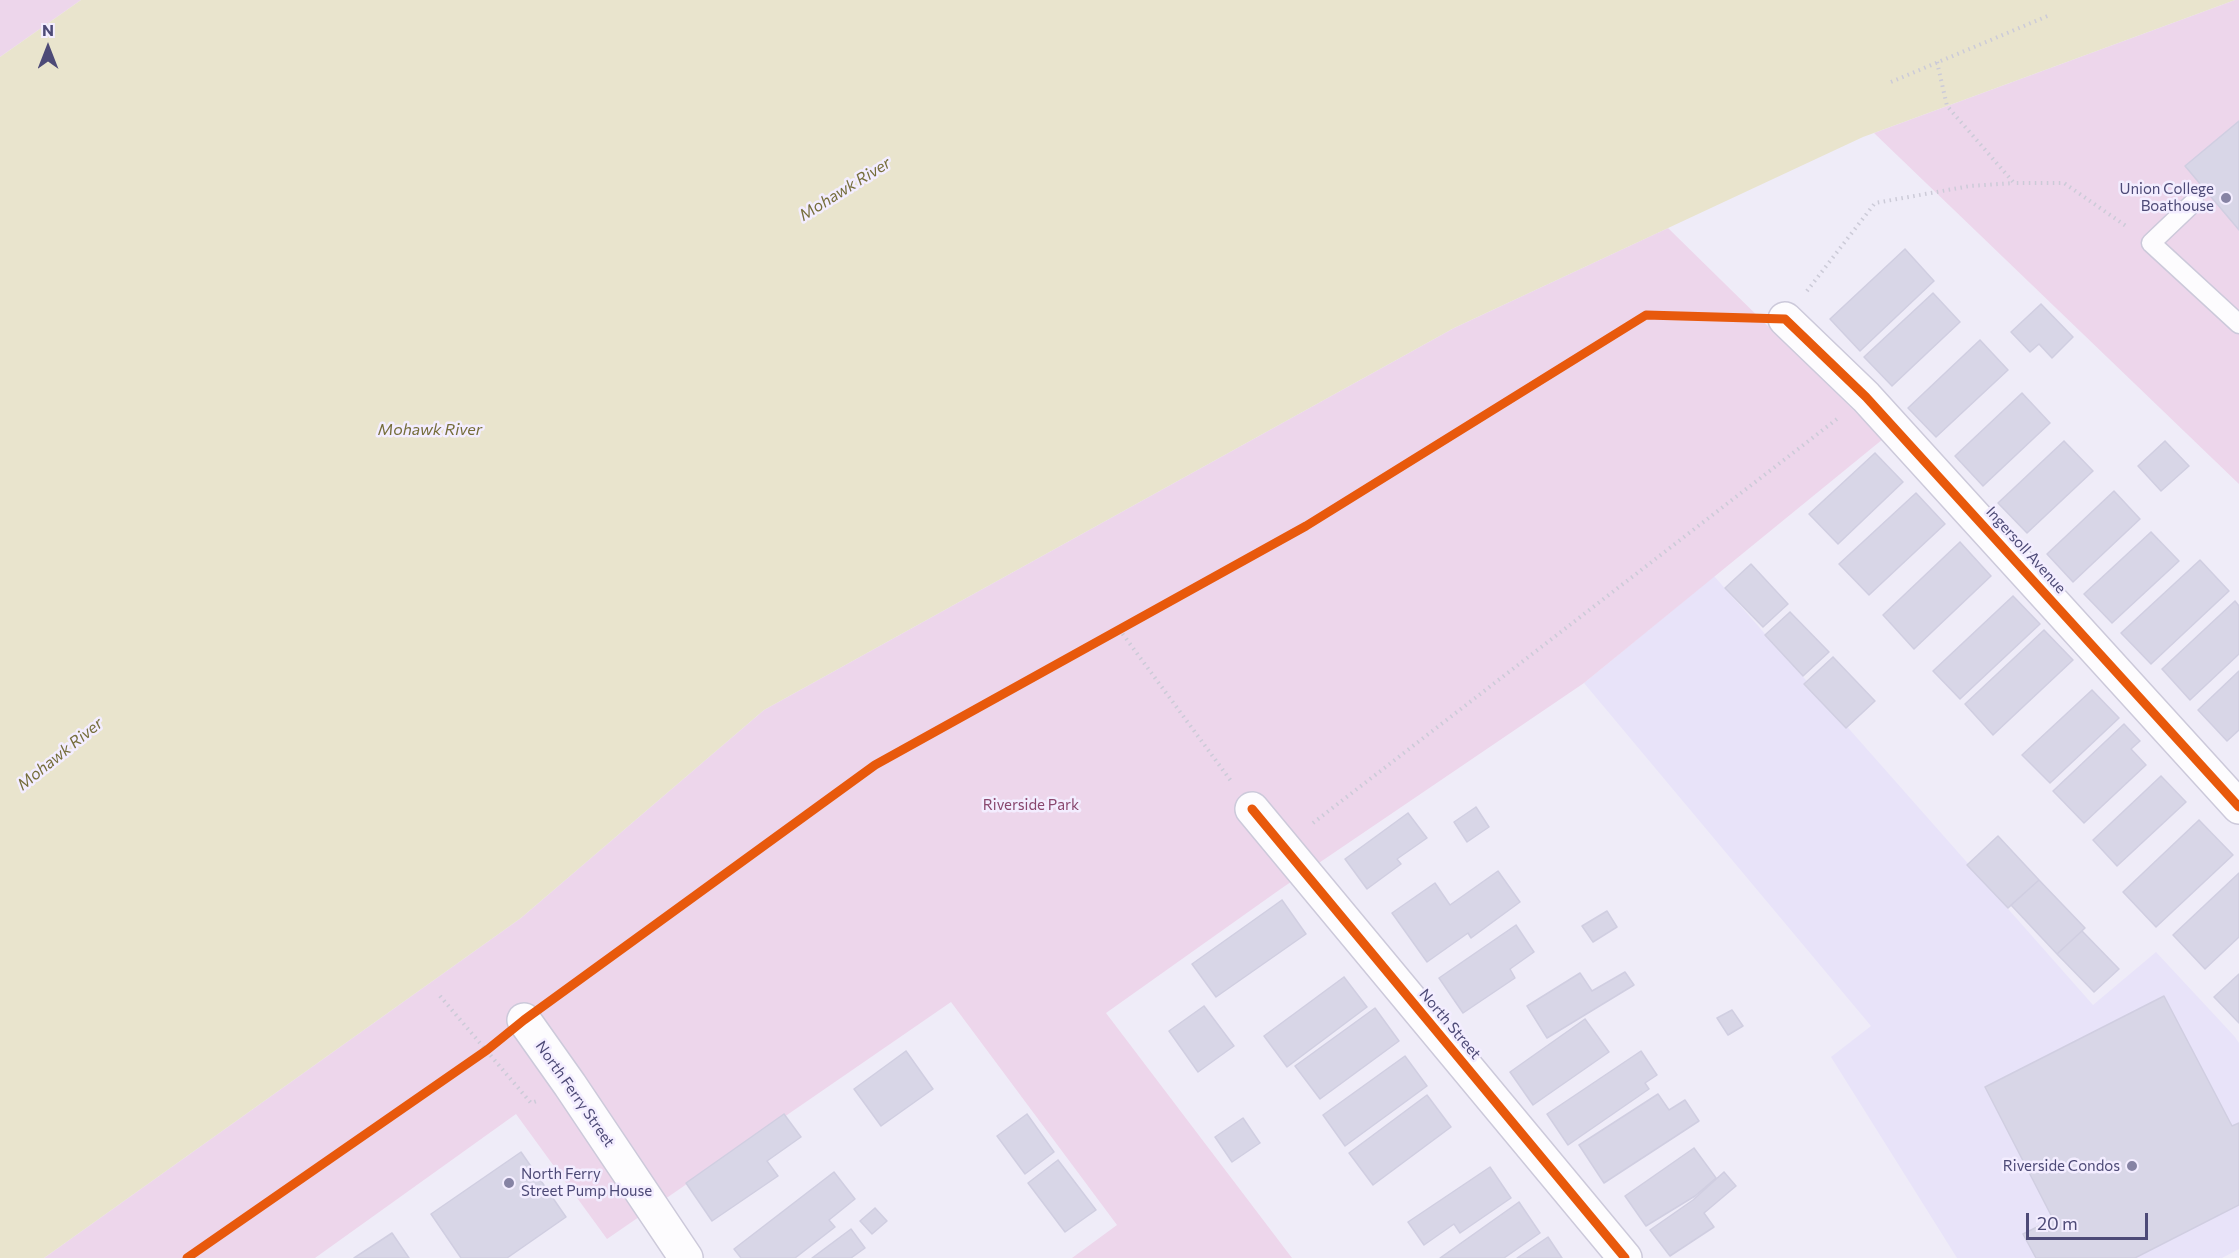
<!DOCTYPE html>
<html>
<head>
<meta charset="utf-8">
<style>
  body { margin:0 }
  #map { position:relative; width:2239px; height:1258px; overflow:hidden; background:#efecf8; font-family:Commissioner,sans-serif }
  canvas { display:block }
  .north { position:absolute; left:18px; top:18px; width:60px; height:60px; -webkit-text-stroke:4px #f3edff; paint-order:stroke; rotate:0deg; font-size:16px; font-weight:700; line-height:24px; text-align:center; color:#4d4a77 }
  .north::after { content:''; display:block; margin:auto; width:21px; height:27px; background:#4d4a77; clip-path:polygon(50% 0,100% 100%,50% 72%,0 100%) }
  .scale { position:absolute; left:2026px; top:1213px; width:122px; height:27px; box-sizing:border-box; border:3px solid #4d4a77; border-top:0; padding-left:8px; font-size:18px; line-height:21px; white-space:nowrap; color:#4d4a77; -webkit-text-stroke:4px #f3edff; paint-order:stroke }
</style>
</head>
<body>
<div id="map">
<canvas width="2239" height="1258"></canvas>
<div class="north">N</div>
<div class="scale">20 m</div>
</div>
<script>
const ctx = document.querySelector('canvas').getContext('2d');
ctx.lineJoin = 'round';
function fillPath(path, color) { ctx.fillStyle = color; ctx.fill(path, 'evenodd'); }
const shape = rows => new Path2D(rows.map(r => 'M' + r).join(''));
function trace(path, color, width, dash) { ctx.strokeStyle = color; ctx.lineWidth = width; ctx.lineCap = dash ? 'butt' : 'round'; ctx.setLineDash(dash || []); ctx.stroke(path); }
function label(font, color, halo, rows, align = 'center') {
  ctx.font = font + ' Commissioner,sans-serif'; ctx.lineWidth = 5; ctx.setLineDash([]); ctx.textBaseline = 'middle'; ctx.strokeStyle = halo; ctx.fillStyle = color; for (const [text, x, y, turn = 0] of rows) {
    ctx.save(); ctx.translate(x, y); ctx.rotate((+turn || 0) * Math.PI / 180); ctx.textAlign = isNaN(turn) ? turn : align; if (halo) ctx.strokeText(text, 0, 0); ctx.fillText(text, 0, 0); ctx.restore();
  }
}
const residential = shape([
  [1714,576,2093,1005,2156,952,2235,1037,2239,1043,2239,1249,2222,1258,1957,1258,1831,1057,1871,1026,1584,683]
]);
const green = shape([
  [0,0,81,0,0,57],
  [2235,0,2239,0,2239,484,1874,133],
  [1668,228,1883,439,1584,683,1282,888,1106,1013,1292,1258,1072,1258,1117,1225,951,1002,607,1239,516,1114,315,1258,44,1258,521,918,764,710,1454,328]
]);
const water = shape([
  [81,0,2235,0,1863,137,1454,328,764,710,521,918,44,1258,0,1258,0,57]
]);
const building = shape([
  [2239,121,2239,230,2185,166,2239,121],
  [1905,249,1934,281,1860,351,1830,319,1905,249],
  [1933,293,1960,322,1892,386,1864,357,1933,293],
  [2041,304,2073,337,2052,358,2039,344,2030,352,2011,332,2041,304],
  [1980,340,2008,370,1936,437,1908,408,1980,340],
  [2022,393,2050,423,1983,486,1955,456,2022,393],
  [2064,441,2093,471,2027,533,1998,503,2064,441],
  [2165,441,2189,466,2161,491,2138,466,2165,441],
  [1875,453,1903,482,1838,544,1809,514,1875,453],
  [2114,491,2140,519,2073,582,2047,554,2114,491],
  [1916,493,1945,524,1869,595,1839,564,1916,493],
  [2151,532,2179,561,2112,623,2084,594,2151,532],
  [1960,542,1991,576,1914,649,1883,615,1960,542],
  [2200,560,2229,591,2151,664,2121,633,2200,560],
  [1751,564,1788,604,1763,627,1725,588,1751,564],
  [2013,596,2040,624,1960,699,1933,671,2013,596],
  [2235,601,2239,606,2239,654,2190,700,2162,669,2235,601],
  [1790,612,1829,652,1803,676,1765,635,1790,612],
  [2044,630,2073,660,1993,735,1965,704,2044,630],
  [1833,657,1875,701,1846,728,1804,684,1833,657],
  [2239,671,2239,730,2227,741,2198,710,2239,671],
  [2092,690,2119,718,2050,783,2022,755,2092,690],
  [2124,724,2140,741,2131,749,2146,765,2084,823,2053,791,2124,724],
  [2161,776,2186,802,2117,866,2093,840,2161,776],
  [1476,807,1489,827,1467,842,1454,822,1476,807],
  [1408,813,1427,838,1397,859,1401,864,1367,889,1345,859,1408,813],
  [2199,820,2233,855,2156,927,2123,892,2199,820],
  [1998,836,2039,880,2008,908,1967,865,1998,836],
  [1498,871,1520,902,1471,938,1468,933,1427,962,1392,913,1435,883,1450,905,1498,871],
  [2239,873,2239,937,2205,969,2173,935,2239,873],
  [2039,880,2085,928,2057,954,2011,905,2039,880],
  [1282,900,1306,934,1216,997,1192,964,1282,900],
  [1607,911,1617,927,1593,942,1582,926,1607,911],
  [1516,925,1534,952,1510,969,1515,978,1463,1013,1439,978,1516,925],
  [2082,931,2119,969,2094,992,2057,954,2082,931],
  [1625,972,1634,985,1547,1038,1527,1006,1580,973,1592,991,1625,972],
  [2239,974,2239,1023,2214,997,2239,974],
  [1344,977,1367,1007,1287,1067,1264,1036,1344,977],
  [2164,996,2232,1126,2239,1123,2239,1205,2135,1258,2036,1258,2023,1234,2053,1219,1985,1087,2164,996],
  [1204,1006,1234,1046,1198,1072,1169,1031,1204,1006],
  [1375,1008,1399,1041,1320,1099,1295,1066,1375,1008],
  [1732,1010,1743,1026,1728,1035,1717,1018,1732,1010],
  [1585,1019,1609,1052,1533,1105,1510,1072,1585,1019],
  [906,1051,933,1089,881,1126,854,1089,906,1051],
  [1641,1051,1657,1075,1645,1083,1649,1089,1568,1145,1547,1114,1641,1051],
  [1405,1056,1427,1086,1345,1146,1323,1115,1405,1056],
  [1658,1094,1669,1110,1685,1100,1699,1121,1604,1183,1579,1145,1658,1094],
  [1427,1095,1451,1127,1373,1185,1349,1153,1427,1095],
  [784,1114,801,1137,767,1161,778,1176,712,1221,686,1183,784,1114],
  [1027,1114,1054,1152,1025,1174,997,1136,1027,1114],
  [1243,1118,1260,1143,1232,1162,1215,1137,1243,1118],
  [1694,1148,1716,1178,1695,1196,1646,1226,1625,1196,1694,1148],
  [521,1152,566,1217,507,1258,461,1258,431,1214,521,1152],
  [1058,1160,1096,1210,1065,1232,1028,1183,1058,1160],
  [1490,1167,1511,1198,1460,1233,1454,1224,1424,1245,1408,1222,1490,1167],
  [834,1172,855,1199,829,1220,835,1227,795,1258,741,1258,734,1249,834,1172],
  [1724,1172,1736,1186,1704,1213,1714,1227,1670,1256,1650,1230,1693,1200,1724,1172],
  [1519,1202,1540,1233,1504,1258,1440,1258,1519,1202],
  [875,1208,887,1221,872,1234,860,1221,875,1208],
  [851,1229,865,1248,851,1258,812,1258,851,1229],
  [392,1233,409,1258,354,1258,392,1233],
  [1548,1237,1562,1258,1517,1258,1548,1237]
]);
const path = shape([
  [1937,62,1947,106,2014,183,2064,183,2126,226],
  [1891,82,2050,15],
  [1807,291,1875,203,1970,186,2014,183],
  [1119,629,1231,781],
  [1313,823,1837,419],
  [440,996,531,1103,537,1101]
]);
const service = shape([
  [2194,202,2151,243,2239,324]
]);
const minor = shape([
  [1785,319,1866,397,2239,807],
  [1252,809,1625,1258],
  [524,1020,570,1085,686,1258]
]);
const cycleway = shape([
  [1252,809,1625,1258],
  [187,1258,487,1050,524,1020,875,765,1306,526,1646,315,1785,319,1866,397,2239,807]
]);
const markers = [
  [2226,198,6,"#8683a4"],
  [2132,1166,6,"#8683a4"],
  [509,1183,6,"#8683a4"]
];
const poiNames = [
  ["Union College",2214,189],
  ["Boathouse",2214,206],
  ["Riverside Condos",2120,1166],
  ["North Ferry",521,1174,"left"],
  ["Street Pump House",521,1191,"left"]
];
const streetNames = [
  ["Ingersoll Avenue",2026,550,48],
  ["North Street",1450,1024,50],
  ["North Ferry Street",575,1094,55]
];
const parkNames = [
  ["Riverside Park",1031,805]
];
const waterNames = [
  ["Mohawk River",845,189,-32],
  ["Mohawk River",430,430],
  ["Mohawk River",60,754,-39]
];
fillPath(residential, '#e8e3f9');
fillPath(green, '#edd6eb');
fillPath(water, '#e9e4cd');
fillPath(building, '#d8d6e7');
trace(building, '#d0cee1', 1.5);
trace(service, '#ccc9da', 21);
trace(minor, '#ccc9da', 36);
trace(path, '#cccbd8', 4, [1.5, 4.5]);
trace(service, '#fdfcfe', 18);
trace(minor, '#fdfcfe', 33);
trace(cycleway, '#e8590c', 9);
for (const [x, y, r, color] of markers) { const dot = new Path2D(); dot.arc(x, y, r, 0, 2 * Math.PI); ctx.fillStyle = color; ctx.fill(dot); trace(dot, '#f3edff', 2); }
label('15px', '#4d4a77', '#f3edff', poiNames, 'right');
label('15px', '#4d4a77', '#f3edff', streetNames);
label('15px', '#89476e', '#f3edff', parkNames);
label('italic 16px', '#756d3a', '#f3edff', waterNames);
</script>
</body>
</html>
